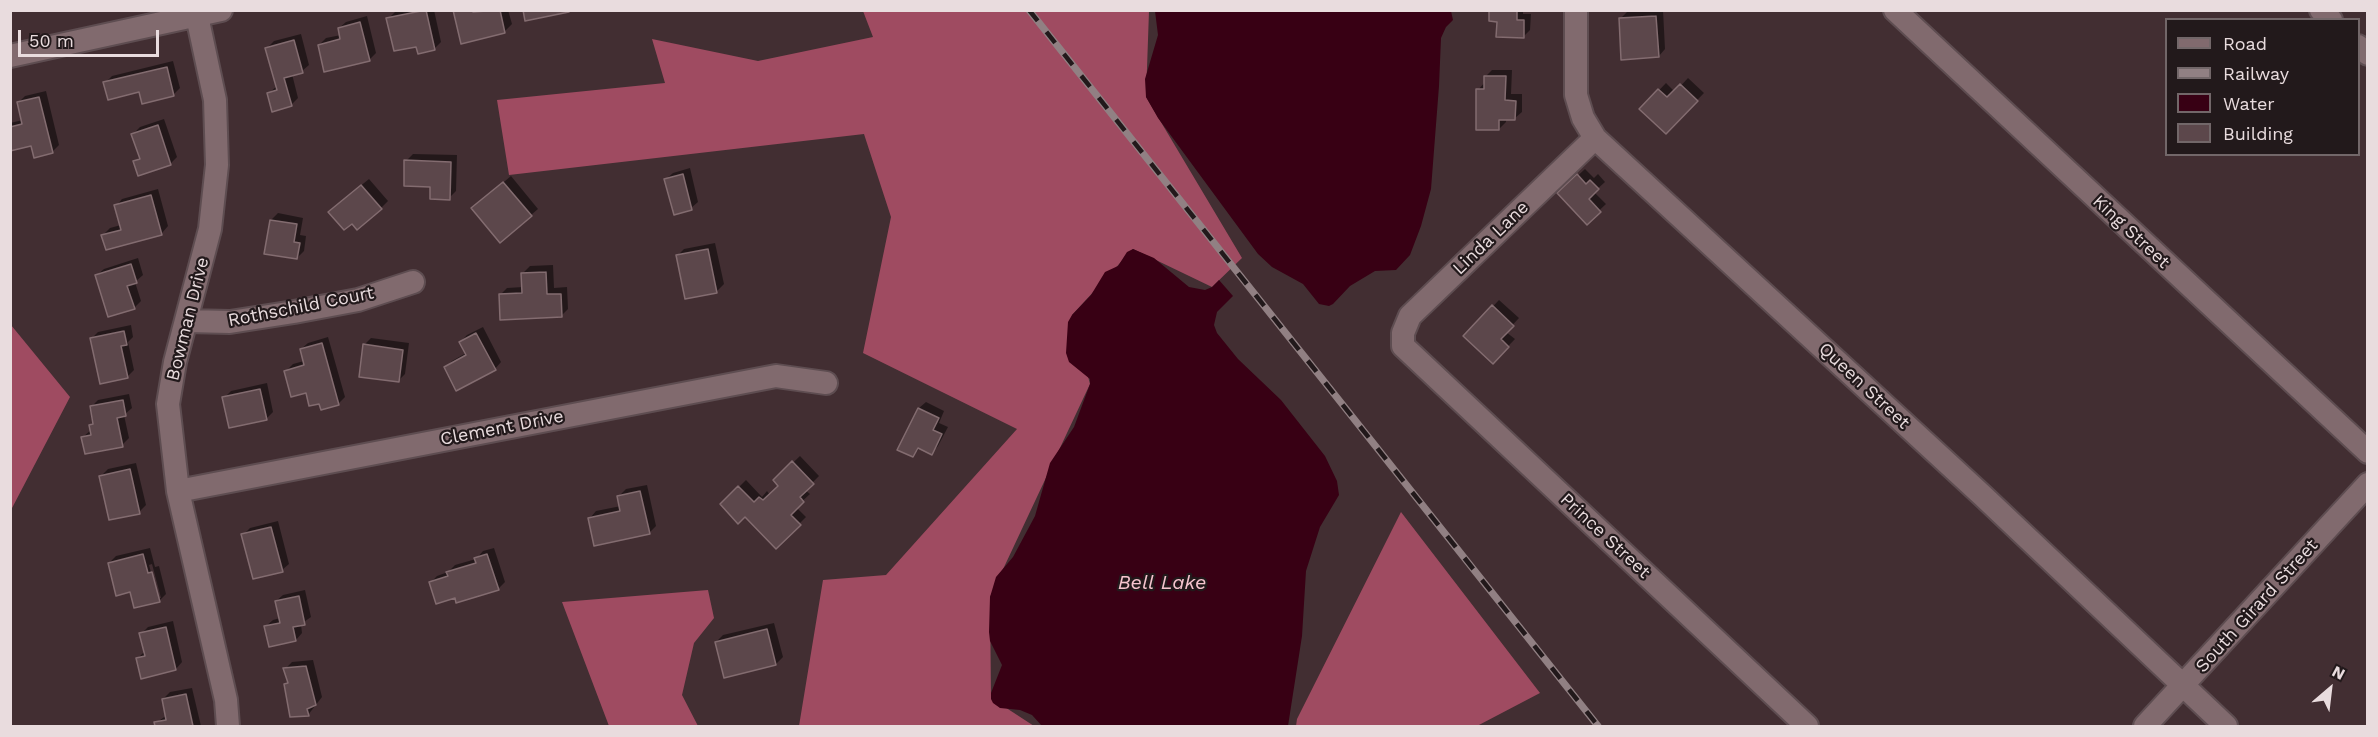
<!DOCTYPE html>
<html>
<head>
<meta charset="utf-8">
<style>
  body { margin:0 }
  #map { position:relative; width:2378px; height:737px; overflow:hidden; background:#422e32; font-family:"Work Sans",sans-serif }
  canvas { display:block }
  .frame { position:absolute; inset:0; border:12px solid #e9dcde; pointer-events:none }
  .legend { position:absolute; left:2165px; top:18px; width:195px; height:138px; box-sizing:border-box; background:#22191b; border:2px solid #726769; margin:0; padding:8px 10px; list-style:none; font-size:18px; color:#e9dcde }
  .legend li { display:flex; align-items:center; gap:12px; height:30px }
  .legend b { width:30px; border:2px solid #726769 }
  .north { position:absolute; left:2300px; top:659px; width:60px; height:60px; -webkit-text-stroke:4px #22191b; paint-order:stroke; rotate:28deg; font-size:16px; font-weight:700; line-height:24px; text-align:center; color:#e9dcde }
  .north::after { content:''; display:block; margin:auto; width:21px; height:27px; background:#e9dcde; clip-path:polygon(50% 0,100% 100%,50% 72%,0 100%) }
  .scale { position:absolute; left:18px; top:30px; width:141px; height:27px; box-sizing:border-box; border:3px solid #e9dcde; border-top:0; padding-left:8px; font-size:18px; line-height:21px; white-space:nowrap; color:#e9dcde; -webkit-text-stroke:4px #22191b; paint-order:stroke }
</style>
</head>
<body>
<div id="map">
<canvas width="2378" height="737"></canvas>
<div class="frame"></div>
<ul class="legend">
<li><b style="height:8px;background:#816a6e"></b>Road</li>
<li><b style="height:8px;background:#918083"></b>Railway</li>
<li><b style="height:16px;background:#380014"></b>Water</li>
<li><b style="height:16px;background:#5c474b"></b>Building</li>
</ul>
<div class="north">N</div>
<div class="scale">50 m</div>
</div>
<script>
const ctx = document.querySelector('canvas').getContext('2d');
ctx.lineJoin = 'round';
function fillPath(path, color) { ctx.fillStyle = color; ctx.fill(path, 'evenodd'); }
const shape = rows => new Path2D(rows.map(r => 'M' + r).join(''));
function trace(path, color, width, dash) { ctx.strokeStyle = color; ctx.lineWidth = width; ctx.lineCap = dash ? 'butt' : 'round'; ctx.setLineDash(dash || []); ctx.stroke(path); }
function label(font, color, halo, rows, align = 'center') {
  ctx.font = font + ' "Work Sans",sans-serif'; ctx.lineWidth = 4.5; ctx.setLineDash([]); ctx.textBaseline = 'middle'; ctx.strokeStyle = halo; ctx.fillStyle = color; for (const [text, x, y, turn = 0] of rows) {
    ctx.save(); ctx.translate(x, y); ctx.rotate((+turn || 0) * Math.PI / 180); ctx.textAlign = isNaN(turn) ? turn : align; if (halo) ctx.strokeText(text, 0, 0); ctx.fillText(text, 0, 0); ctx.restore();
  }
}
const forest = shape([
  [863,11,1149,11,1146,97,1242,258,1212,287,1133,249,1072,315,1090,384,990,597,991,698,1034,726,799,726,823,580,886,575,1017,429,863,353,891,217,864,134,509,175,497,100,665,83,652,39,758,61,873,37],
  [11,325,70,397,11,510],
  [1401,512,1540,693,1477,726,1296,726,1297,719],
  [708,590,714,618,694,643,682,695,698,726,609,726,562,602]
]);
const water = shape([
  [1451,11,1453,20,1446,27,1441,38,1439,86,1431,189,1421,226,1410,255,1396,270,1375,271,1350,286,1333,304,1329,306,1319,304,1303,284,1272,267,1258,254,1158,118,1146,97,1145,79,1158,35,1155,11],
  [1133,249,1154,258,1189,287,1205,290,1212,287,1219,280,1233,296,1217,312,1214,325,1217,333,1238,359,1281,400,1325,456,1337,481,1339,495,1320,527,1306,571,1302,636,1288,726,1042,726,1032,715,1020,710,1000,708,993,703,991,699,991,693,1002,665,990,641,989,632,990,597,996,577,1013,557,1035,516,1050,463,1074,427,1090,384,1090,379,1069,362,1066,353,1068,322,1072,315,1091,295,1105,272,1118,266,1127,252]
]);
const shadow = shape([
  [402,10,434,10,441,42,434,49,417,45,388,19,395,12],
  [454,10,508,10,512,24,505,31,462,42],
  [1491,10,1523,10,1523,14,1531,14,1530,30,1523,37,1498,20],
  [1663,10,1665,49,1659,56,1620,19,1627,12],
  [367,16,376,53,369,60,319,45,326,38,341,35,339,28,346,22],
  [301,34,309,65,302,71,292,74,298,98,291,105,269,93,277,86,267,48,274,41],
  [173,61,180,88,173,95,105,83,112,76],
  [1492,70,1512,70,1511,94,1522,94,1522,112,1515,118,1506,118,1506,122,1499,129,1478,90,1485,82,1485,77],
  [1688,78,1704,93,1666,132,1641,109,1666,83,1675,92],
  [46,91,59,145,52,152,33,144,10,150,10,123,23,120,18,103,25,96],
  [164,119,177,157,170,164,135,162,141,156,133,134,140,127],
  [413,154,457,155,456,191,449,198,406,161],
  [690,168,698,202,691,208,666,179,673,173],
  [1585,169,1594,178,1598,174,1605,182,1594,192,1606,204,1587,222,1559,193],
  [511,176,538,209,531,215,480,202],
  [369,179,388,201,381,208,337,205],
  [158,189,168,226,162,233,107,248,103,235,110,228,121,225,116,206,122,199],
  [278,213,303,218,300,235,306,236,304,251,297,258,271,220],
  [715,243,724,284,717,291,686,297,677,256,684,249],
  [138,258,143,275,135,282,141,301,134,308,97,275,104,269],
  [553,265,554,288,567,287,568,309,562,315,500,295,507,288,523,287,523,273,530,266],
  [1499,300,1519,318,1506,332,1515,339,1493,362,1465,336],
  [131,325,133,337,128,342,134,370,127,377,91,339,98,332],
  [483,327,501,362,495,369,445,368,452,361,466,353,460,342,467,335],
  [328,337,345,397,338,404,321,402,286,371,293,364,304,361,301,349,308,343],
  [371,338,409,343,405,374,398,381,364,345],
  [267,383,273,412,266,419,224,398,231,391],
  [129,394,132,408,124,415,129,438,122,445,83,437,91,430,90,425,94,421,91,407,98,400],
  [926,402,944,411,939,423,948,427,938,446,932,453,920,448,913,456,919,408],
  [800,456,819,476,805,490,810,494,796,507,806,517,776,547,745,515,722,504,746,480,762,497,767,491,770,495,780,486,775,480],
  [136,463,146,505,139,512,101,476,108,469],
  [647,485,656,526,649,533,590,518,596,511,621,506,619,496,626,489],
  [278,521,289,564,282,570,243,535,250,528],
  [150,548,155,567,159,566,166,594,159,601,132,591,109,563,116,556],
  [152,564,161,598,158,598,149,565],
  [494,548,505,582,498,589,456,597,431,582,437,576,448,572,455,565,476,559,483,551],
  [305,590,311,617,301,624,302,633,296,640,266,626,273,620,280,618,276,601,283,595],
  [173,621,182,662,176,669,138,658,145,651,141,634,148,627],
  [774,623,783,657,776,664,716,642,723,635],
  [313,660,322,697,308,715,286,684,289,681,285,669,292,662],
  [192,688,201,726,157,726,156,723,167,715,163,699,170,692]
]);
const building = shape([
  [426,10,435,50,418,54,416,47,394,51,386,18,426,10],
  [453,10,473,10,473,12,500,10,505,33,461,44,453,10],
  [523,10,568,10,569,12,525,21,523,10],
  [1489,10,1517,10,1517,20,1524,20,1524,38,1496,37,1497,22,1489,21,1489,10],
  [1656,16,1659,57,1621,60,1619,18,1656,16],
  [360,22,370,61,324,72,318,45,340,39,338,28,360,22],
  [294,40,303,73,284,78,292,106,272,112,267,93,277,90,265,48,294,40],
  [167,67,174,96,142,104,139,92,108,100,103,82,167,67],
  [1484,76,1506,76,1505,100,1516,101,1515,120,1499,120,1499,130,1476,130,1476,89,1484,89,1484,76],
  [1680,84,1698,101,1666,134,1639,109,1658,89,1667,97,1680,84],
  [39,97,53,153,34,158,31,146,10,151,10,127,22,124,17,102,39,97],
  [158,125,171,165,138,176,133,161,140,159,131,134,158,125],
  [404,160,451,162,450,200,430,199,430,187,404,186,404,160],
  [683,174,692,210,674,215,664,179,683,174],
  [1577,174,1586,184,1590,180,1599,189,1589,199,1601,212,1587,225,1557,193,1577,174],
  [503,182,532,216,500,243,471,208,503,182],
  [361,185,382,209,357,230,352,224,344,230,328,212,361,185],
  [151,195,162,235,106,250,101,235,121,230,114,205,151,195],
  [270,220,297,224,294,242,300,243,297,259,264,254,270,220],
  [708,249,717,293,685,299,676,255,708,249],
  [131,264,137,283,127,286,135,309,108,317,95,275,131,264],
  [546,272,547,294,561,294,562,317,500,320,499,294,522,293,521,273,546,272],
  [1492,305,1514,326,1501,339,1509,347,1493,364,1463,336,1492,305],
  [124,331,127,345,121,346,128,378,100,384,90,338,124,331],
  [476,333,496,370,456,391,444,367,466,355,459,342,476,333],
  [322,343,339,405,321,410,319,404,309,406,306,393,291,397,284,371,304,365,300,349,322,343],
  [363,344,403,350,399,382,359,377,363,344],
  [260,389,267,420,229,428,222,397,260,389],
  [123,400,126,416,117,418,123,447,85,454,81,437,91,435,89,425,93,424,90,406,123,400],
  [918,408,939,418,933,430,942,434,932,455,918,448,913,457,897,450,918,408],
  [792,461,814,484,800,497,804,502,791,515,801,525,776,549,745,517,738,524,720,504,738,486,754,502,759,497,763,500,778,486,773,480,792,461],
  [130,469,140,514,109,520,99,476,130,469],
  [640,491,650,534,594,546,588,518,620,511,617,496,640,491],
  [271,527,283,572,253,579,241,534,271,527],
  [143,554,148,573,152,572,160,602,134,608,130,592,116,596,108,563,143,554],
  [487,554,499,590,456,603,455,598,436,604,429,582,448,576,446,572,476,563,474,558,487,554],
  [299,596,305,625,293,627,296,641,269,647,264,626,280,623,275,601,299,596],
  [166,627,176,670,141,679,136,658,145,656,139,633,166,627],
  [767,629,776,665,724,678,715,642,767,629],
  [306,666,316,705,307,709,309,716,290,717,284,684,288,683,283,668,306,666],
  [186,694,193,726,155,726,154,722,166,720,162,699,186,694]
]);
const street = shape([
  [1576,10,1576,95,1583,118,1595,138,1983,496,2226,726],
  [1895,10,2368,452],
  [2321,10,2331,20],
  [197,16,215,100,217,165,210,229,175,362,168,404,178,491,226,700,228,726],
  [2358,46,2368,54],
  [10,56,221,10],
  [1595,138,1410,316,1403,333,1403,346,1807,726],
  [187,321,230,322,294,312,358,300,413,282],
  [178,491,776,376,826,383],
  [2145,726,2368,484]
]);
const rail = shape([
  [1029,10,1598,726]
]);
const streetNames = [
  ["King Street",2131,232,43],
  ["Linda Lane",1491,238,-44],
  ["Rothschild Court",301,307,-11],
  ["Bowman Drive",188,319,-76],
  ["Queen Street",1864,386,43],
  ["Clement Drive",502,428,-11],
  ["Prince Street",1605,536,43],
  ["South Girard Street",2257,606,-48]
];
const waterNames = [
  ["Bell Lake",1162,583]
];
fillPath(forest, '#9f4b61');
fillPath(water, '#380014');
fillPath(shadow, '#0007');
fillPath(building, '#5c474b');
trace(building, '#836c70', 1.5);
trace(street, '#5e4d51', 26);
trace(street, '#816a6e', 22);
trace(rail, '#918083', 7);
trace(rail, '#22191b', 4.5, [14]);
label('18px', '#e9dcde', '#22191b', streetNames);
label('italic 20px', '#f6c4ce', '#22191b', waterNames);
</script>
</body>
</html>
